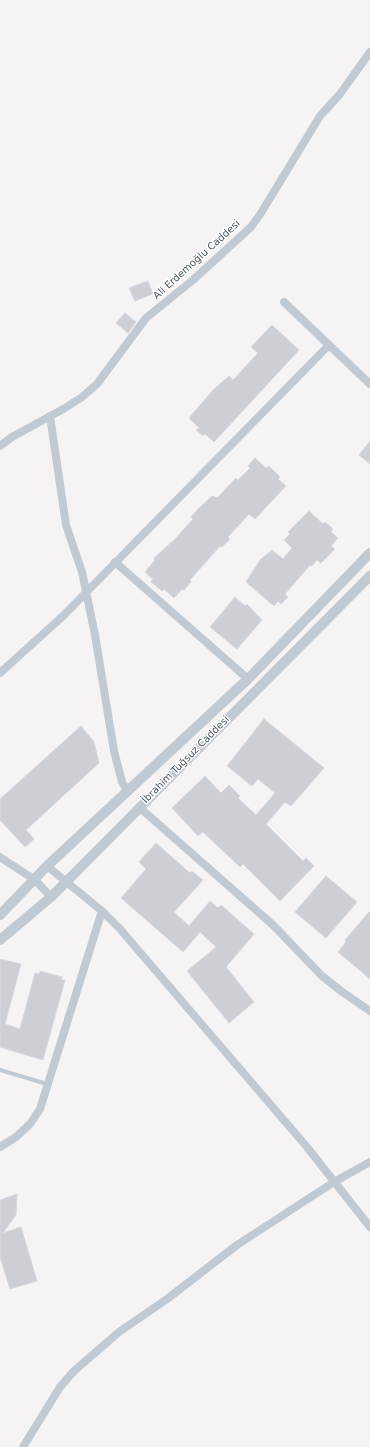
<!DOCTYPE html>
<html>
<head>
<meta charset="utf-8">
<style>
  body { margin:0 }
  canvas { display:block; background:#f5f3f3 }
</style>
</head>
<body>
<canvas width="370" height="1447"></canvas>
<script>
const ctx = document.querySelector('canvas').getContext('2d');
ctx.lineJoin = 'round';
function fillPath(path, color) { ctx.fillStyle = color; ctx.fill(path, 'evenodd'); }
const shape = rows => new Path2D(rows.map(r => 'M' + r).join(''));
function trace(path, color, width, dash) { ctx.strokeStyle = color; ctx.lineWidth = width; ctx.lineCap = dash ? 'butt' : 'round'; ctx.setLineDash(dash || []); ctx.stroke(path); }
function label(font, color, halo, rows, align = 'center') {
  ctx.font = font + ' "DejaVu Sans",sans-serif'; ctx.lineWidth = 3; ctx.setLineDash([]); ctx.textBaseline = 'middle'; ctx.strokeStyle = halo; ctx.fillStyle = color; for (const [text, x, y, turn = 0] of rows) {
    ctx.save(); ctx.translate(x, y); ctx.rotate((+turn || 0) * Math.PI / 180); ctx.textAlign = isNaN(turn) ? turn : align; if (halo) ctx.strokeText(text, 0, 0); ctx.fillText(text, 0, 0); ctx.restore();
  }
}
const building = shape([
  [148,281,153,294,135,301,129,288,148,281],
  [125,313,136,322,128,333,116,323,125,313],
  [272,325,299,350,214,442,205,434,203,436,196,430,199,428,189,418,213,390,229,376,233,380,258,353,251,347,272,325],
  [370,441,370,464,359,455,370,441],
  [255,458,266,468,269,466,280,477,278,479,286,486,255,519,249,514,228,537,230,539,222,547,220,546,190,580,191,582,184,590,182,589,174,598,164,589,162,591,151,582,153,579,145,572,155,560,154,558,175,539,193,519,191,517,198,509,212,496,217,498,236,478,238,480,250,468,248,466,255,458],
  [309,511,323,524,325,522,333,529,331,532,338,538,331,546,335,549,321,563,317,560,312,566,310,565,285,594,288,597,281,604,278,601,274,606,246,582,260,560,272,550,283,559,292,548,284,540,290,534,288,532,309,511],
  [235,597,245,606,247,604,262,620,237,649,210,627,235,597],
  [264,719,324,768,291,806,285,802,266,824,303,861,306,858,314,866,280,901,243,864,240,867,203,832,198,836,172,808,205,776,221,793,229,785,240,796,238,798,256,815,275,793,258,779,252,786,227,766,264,719],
  [81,726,94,742,99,763,26,830,34,839,25,847,0,820,0,799,81,726],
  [156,843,190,873,192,871,203,880,174,912,189,926,210,901,218,908,221,905,254,934,226,967,254,1002,229,1023,187,971,216,947,200,932,183,952,121,898,146,869,139,862,156,843],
  [326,876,357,902,326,938,295,912,326,876],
  [370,911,370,979,338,952,346,942,345,940,370,911],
  [0,959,21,964,5,1024,20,1029,35,973,39,974,40,971,62,977,61,980,65,980,43,1060,0,1047,0,959],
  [17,1194,16,1215,3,1233,21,1227,37,1281,10,1289,0,1257,0,1200,17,1194]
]);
const service = shape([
  [0,1070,47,1084]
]);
const minor = shape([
  [284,302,329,345],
  [50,416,66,525,82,572,95,635,114,751,122,782,128,792],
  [0,446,12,437,65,408,82,397,97,384,146,318,193,280,251,227,261,213,320,116,340,94,370,52],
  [115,562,248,679],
  [0,673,63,616,329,345,370,384],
  [139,807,273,925,322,976,341,991,370,1011],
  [0,857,35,880,51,897],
  [47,866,102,911,120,929,307,1147,370,1227],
  [0,1147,16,1137,30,1124,40,1109,102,911],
  [23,1447,60,1387,74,1371,119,1332,167,1299,237,1245,334,1182,370,1162]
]);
const tertiary = shape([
  [0,915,47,866,248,679,370,553],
  [0,940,51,897,370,576]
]);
const streetNames = [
  ["Ali Erdemoğlu Caddesi",197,260,-42],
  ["İbrahim Tuğsuz Caddesi",186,760,-45]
];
fillPath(building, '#cdcfd5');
trace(building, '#d7d9de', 1);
trace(service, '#c1cad2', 4);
trace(minor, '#c1cad2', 8);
trace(tertiary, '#c1cad2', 10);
label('10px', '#4a5661', '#fff', streetNames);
</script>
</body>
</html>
